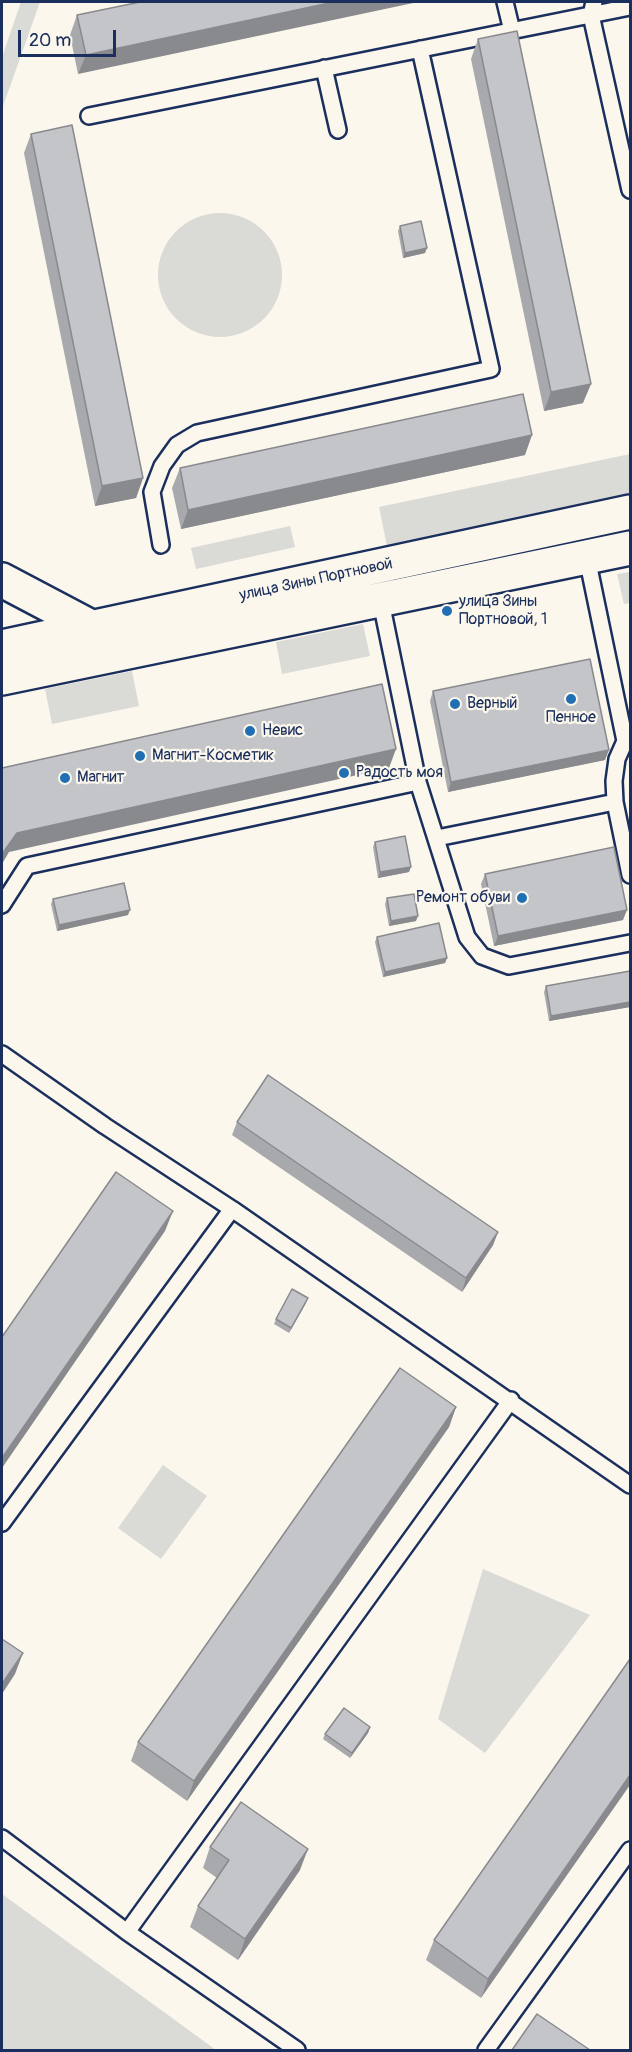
<!DOCTYPE html>
<html>
<head>
<meta charset="utf-8">
<style>
  body { margin:0 }
  #map { position:relative; width:632px; height:2052px; overflow:hidden; background:#fbf7ec; font-family:Pangolin,sans-serif }
  canvas { display:block }
  .frame { position:absolute; inset:0; border:3px solid #1b2f5e; pointer-events:none }
  .scale { position:absolute; left:18px; top:30px; width:98px; height:27px; box-sizing:border-box; border:3px solid #1b2f5e; border-top:0; padding-left:8px; font-size:18px; line-height:21px; white-space:nowrap; color:#1b2f5e; -webkit-text-stroke:4px #fbf7ec; paint-order:stroke }
</style>
</head>
<body>
<div id="map">
<canvas width="632" height="2052"></canvas>
<div class="frame"></div>
<div class="scale">20 m</div>
</div>
<script>
const ctx = document.querySelector('canvas').getContext('2d');
ctx.lineJoin = 'round';
function fillPath(path, color) { ctx.fillStyle = color; ctx.fill(path, 'evenodd'); }
const shape = rows => new Path2D(rows.map(r => 'M' + r).join(''));
function trace(path, color, width, dash) { ctx.strokeStyle = color; ctx.lineWidth = width; ctx.lineCap = dash ? 'butt' : 'round'; ctx.setLineDash(dash || []); ctx.stroke(path); }
function label(font, color, halo, rows, align = 'center') {
  ctx.font = font + ' Pangolin,sans-serif'; ctx.lineWidth = 4.5; ctx.setLineDash([]); ctx.textBaseline = 'middle'; ctx.strokeStyle = halo; ctx.fillStyle = color; for (const [text, x, y, turn = 0] of rows) {
    ctx.save(); ctx.translate(x, y); ctx.rotate((+turn || 0) * Math.PI / 180); ctx.textAlign = isNaN(turn) ? turn : align; if (halo) ctx.strokeText(text, 0, 0); ctx.fillText(text, 0, 0); ctx.restore();
  }
}
const green = shape([
  [21,2,40,2,2,109,2,57],
  '158 275a62 62 0 1 1 124 0a62 62 0 1 1-124 0Z',
  [630,454,630,494,387,546,379,507],
  [290,526,295,547,196,569,191,548],
  [630,572,630,603,624,604,617,574],
  [363,624,370,656,282,674,276,642],
  [132,671,139,706,52,724,45,689],
  [163,1465,207,1496,161,1559,118,1528],
  [483,1569,590,1615,485,1753,438,1719],
  [2,1894,216,2050,2,2050]
]);
const lane = shape([
  [505,2,512,31],
  [594,2,591,15,630,190],
  [324,68,338,130],
  [89,116,630,7],
  [161,545,152,492,162,466,177,445,197,433,491,369,420,49],
  [586,553,625,741,617,759,614,781,615,802,630,875],
  [380,597,418,782],
  [437,838,615,802],
  [2,905,27,866,418,782,467,937,482,956,509,966,630,943],
  [2,1054,105,1126,232,1209,630,1485],
  [2,1523,232,1209],
  [2,1838,127,1932,297,2050],
  [127,1932,511,1400],
  [486,2050,630,1850]
]);
const secondary = shape([
  [2,580,93,628],
  [2,647,630,512],
  [2,678,630,548]
]);
const wall = shape([
  [140,2,78,74,70,35,77,15],
  [478,39,583,403,544,411,471,59],
  [31,134,143,478,136,498,95,506,24,153],
  [400,226,425,253,403,258,398,231],
  [525,455,181,529,172,488,180,468],
  [433,691,605,760,448,792,430,701],
  [375,842,409,872,378,878,373,847],
  [485,874,623,920,494,946,481,884],
  [387,898,416,921,389,926,385,904],
  [53,899,128,915,57,931,51,904],
  [377,937,447,958,445,963,383,977,375,942],
  [630,971,630,1007,549,1021,544,992,546,986],
  [237,1122,498,1232,493,1245,462,1292,232,1135],
  [306,1303,289,1333,274,1324,276,1319],
  [456,1407,449,1427,187,1801,131,1761,138,1742],
  [630,1659,481,1998,426,1960,434,1940],
  [370,1727,368,1733,350,1758,323,1739,325,1734],
  [210,1847,300,1870,238,1960,190,1927,198,1906,217,1878,203,1868]
]);
const shadedWall = shape([
  [334,2,418,2,78,74,86,55],
  [427,248,425,253,403,258,405,253],
  [591,384,583,403,544,411,551,392],
  [532,435,525,455,181,529,188,510],
  [143,478,136,498,95,506,102,486],
  [396,749,389,768,9,852,2,864,2,854,17,833],
  [609,750,605,760,448,792,451,782],
  [411,867,409,872,378,878,380,872],
  [130,910,128,915,57,931,59,925],
  [627,910,623,920,494,946,498,936],
  [418,916,416,921,389,926,391,921],
  [447,958,445,963,383,977,385,972],
  [630,1002,630,1007,549,1021,551,1016],
  [173,1211,165,1231,2,1468,2,1458],
  [498,1232,493,1245,462,1292,466,1278],
  [308,1298,306,1303,289,1333,291,1328],
  [456,1407,449,1427,187,1801,194,1781],
  [23,1653,15,1674,2,1694,2,1684],
  [370,1727,368,1733,350,1758,352,1753],
  [630,1775,630,1785,481,1998,488,1979],
  [308,1849,300,1870,238,1960,245,1939]
]);
const building = shape([
  [140,2,334,2,86,55,77,15,140,2],
  [517,31,591,384,551,392,478,39,517,31],
  [72,125,143,478,102,486,31,134,72,125],
  [421,221,427,248,405,253,400,226,421,221],
  [523,394,532,435,188,510,180,468,523,394],
  [590,659,609,750,451,782,433,691,590,659],
  [382,684,396,749,17,833,2,854,2,768,382,684],
  [405,836,411,867,380,872,375,842,405,836],
  [614,847,627,910,498,936,485,874,614,847],
  [124,883,130,910,59,925,53,899,124,883],
  [414,894,418,916,391,921,387,898,414,894],
  [439,923,447,958,385,972,377,937,439,923],
  [630,971,630,1002,551,1016,546,986,630,971],
  [268,1075,498,1232,466,1278,237,1122,268,1075],
  [116,1172,173,1211,2,1458,2,1337,116,1172],
  [292,1289,308,1298,291,1328,276,1319,292,1289],
  [400,1368,456,1407,194,1781,138,1742,400,1368],
  [2,1639,23,1653,2,1684,2,1639],
  [630,1659,630,1775,488,1979,434,1940,630,1659],
  [344,1708,370,1727,352,1753,325,1734,344,1708],
  [241,1802,308,1849,245,1939,198,1906,229,1860,210,1847,241,1802],
  [537,2014,590,2050,512,2050,537,2014]
]);
const markers = [
  [447,611,6,"#1f6fb2"],
  [571,699,6,"#1f6fb2"],
  [455,704,6,"#1f6fb2"],
  [250,731,6,"#1f6fb2"],
  [140,756,6,"#1f6fb2"],
  [344,773,6,"#1f6fb2"],
  [65,778,6,"#1f6fb2"],
  [522,898,6,"#1f6fb2"]
];
const streetNames = [
  ["улица Зины Портновой",316,580,-12]
];
const poiNames = [
  ["улица Зины",459,602],
  ["Портновой, 1",459,620],
  ["Верный",467,704],
  ["Пенное",571,718,"center"],
  ["Невис",262,731],
  ["Магнит-Косметик",152,756],
  ["Радость моя",356,773],
  ["Магнит",77,778],
  ["Ремонт обуви",510,898,"right"]
];
fillPath(green, '#dadad7');
trace(lane, '#1b2f5e', 20);
trace(secondary, '#1b2f5e', 38);
trace(lane, '#fbf7ec', 15);
trace(secondary, '#fbf7ec', 33);
fillPath(wall, '#a8a9ad');
fillPath(shadedWall, '#888a8d');
fillPath(building, '#c3c5c9');
trace(building, '#888a8d', 1.5);
for (const [x, y, r, color] of markers) { const dot = new Path2D(); dot.arc(x, y, r, 0, 2 * Math.PI); ctx.fillStyle = color; ctx.fill(dot); trace(dot, '#fbf7ec', 2); }
label('16px', '#1b2f5e', '#fbf7ec', streetNames);
label('16px', '#1b2f5e', '#fbf7ec', poiNames, 'left');
</script>
</body>
</html>
